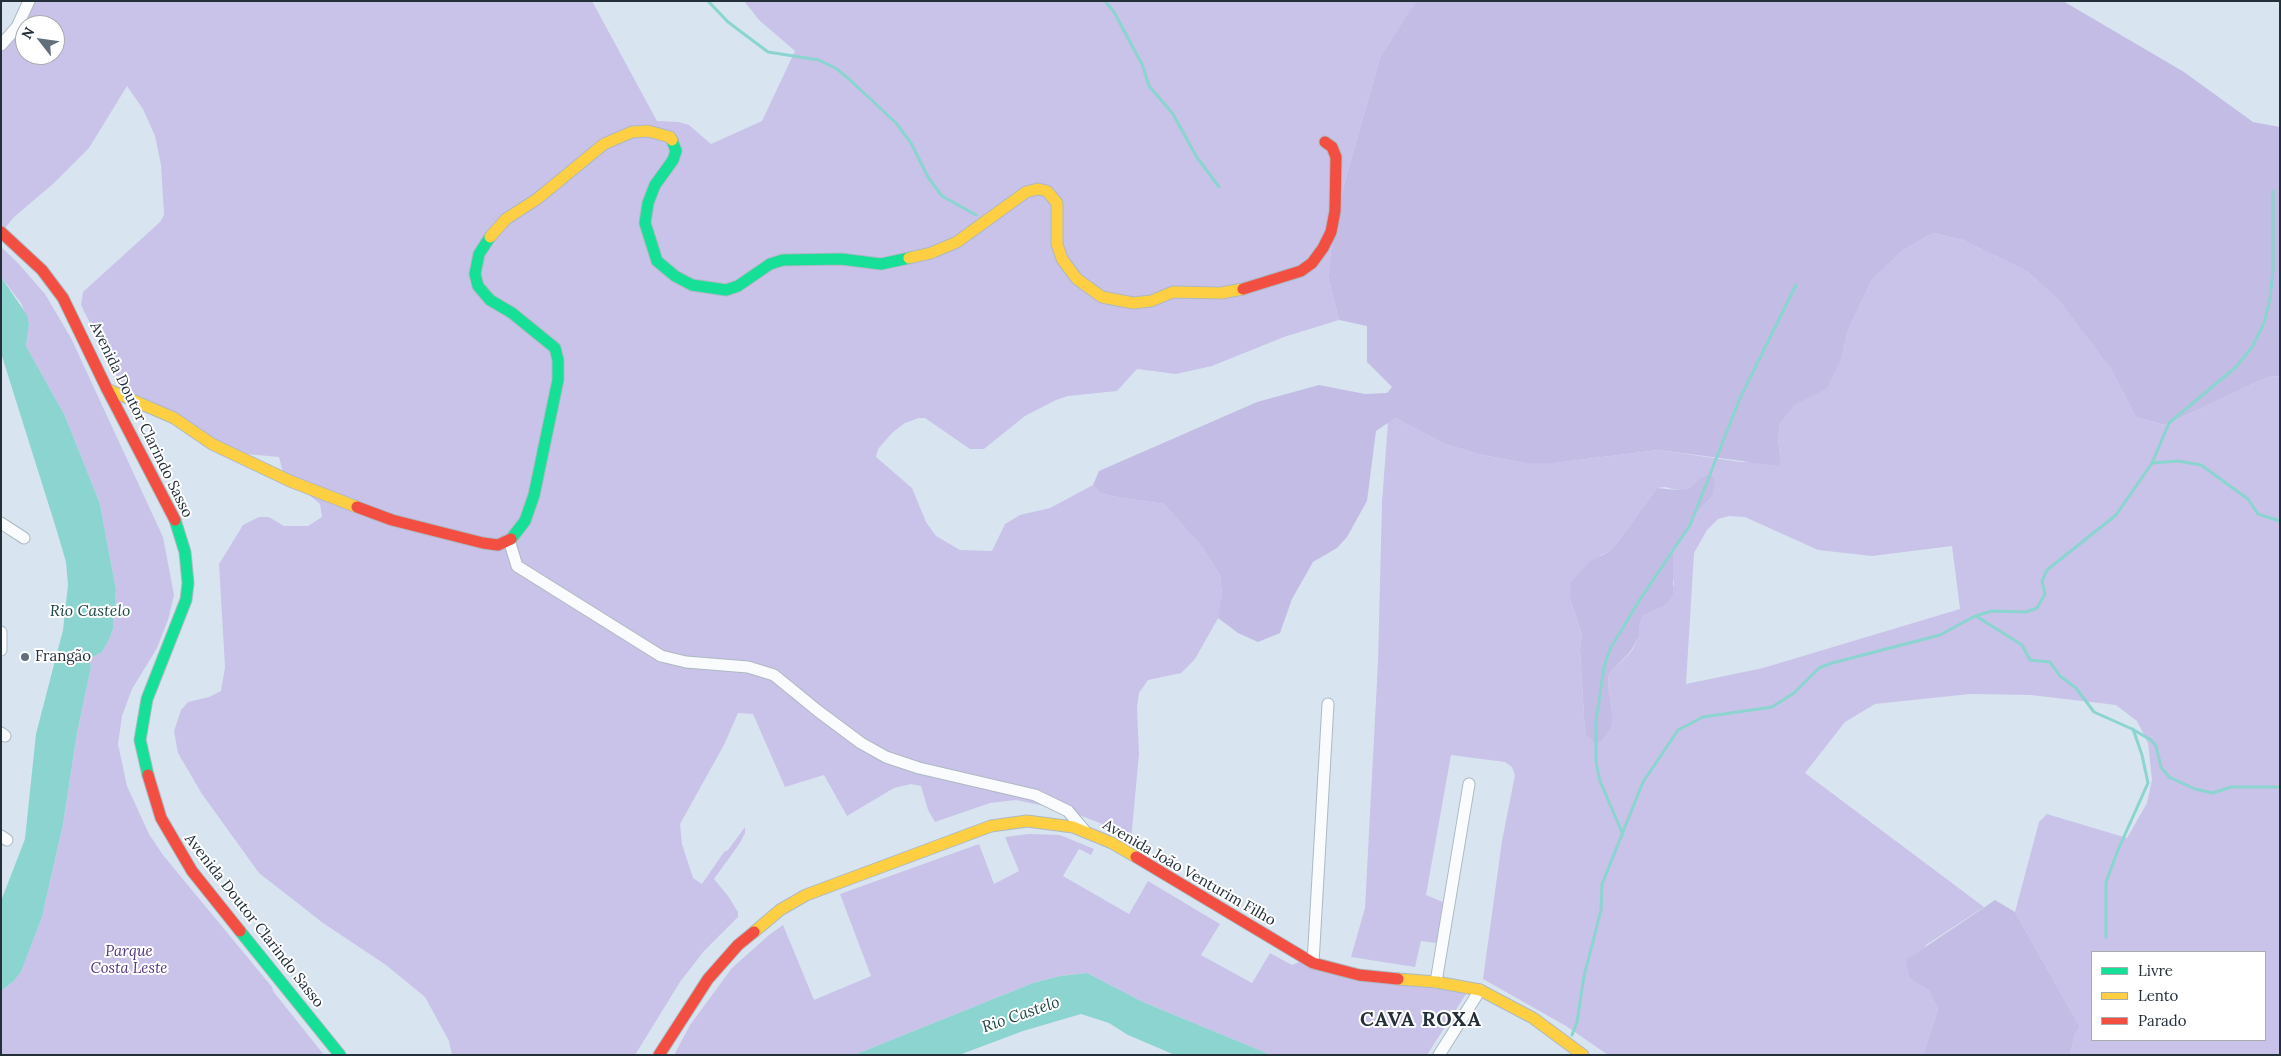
<!DOCTYPE html>
<html>
<head>
<meta charset="utf-8">
<style>
  body { margin:0 }
  #map { position:relative; width:2281px; height:1056px; overflow:hidden; background:#d8e5f0; font-family:Lora,serif }
  canvas { display:block }
  .frame { position:absolute; inset:0; border:2px solid #23303a; pointer-events:none }
  .legend { position:absolute; left:2091px; top:951px; width:175px; height:90px; box-sizing:border-box; background:#fff; border:1px solid #a7acb0; margin:0; padding:6px 9px; list-style:none; font-size:15px; color:#23303a }
  .legend li { display:flex; align-items:center; gap:10px; height:25px }
  .legend b { width:25px; border:1px solid #a7acb0 }
  .north { position:absolute; left:15px; top:15px; width:50px; height:50px; box-sizing:border-box; background:#fff; border:1px solid #a7acb0; border-radius:50%; rotate:300deg; font-size:14px; font-weight:700; line-height:20px; text-align:center; color:#23303a }
  .north::after { content:''; display:block; margin:auto; width:18px; height:22px; background:#626f7a; clip-path:polygon(50% 0,100% 100%,50% 72%,0 100%) }
</style>
</head>
<body>
<div id="map">
<canvas width="2281" height="1056"></canvas>
<div class="frame"></div>
<ul class="legend">
<li><b style="height:6px;background:#16e098"></b>Livre</li>
<li><b style="height:6px;background:#ffcf43"></b>Lento</li>
<li><b style="height:6px;background:#f24e42"></b>Parado</li>
</ul>
<div class="north">N</div>
</div>
<script>
const ctx = document.querySelector('canvas').getContext('2d');
ctx.lineJoin = 'round';
function fillPath(path, color) { ctx.fillStyle = color; ctx.fill(path, 'evenodd'); }
const shape = rows => new Path2D(rows.map(r => 'M' + r).join(''));
function trace(path, color, width, dash) { ctx.strokeStyle = color; ctx.lineWidth = width; ctx.lineCap = dash ? 'butt' : 'round'; ctx.setLineDash(dash || []); ctx.stroke(path); }
function label(font, color, halo, rows, align = 'center') {
  ctx.font = font + ' Lora,serif'; ctx.lineWidth = 4; ctx.setLineDash([]); ctx.textBaseline = 'middle'; ctx.strokeStyle = halo; ctx.fillStyle = color; for (const [text, x, y, turn = 0] of rows) {
    ctx.save(); ctx.translate(x, y); ctx.rotate((+turn || 0) * Math.PI / 180); ctx.textAlign = isNaN(turn) ? turn : align; if (halo) ctx.strokeText(text, 0, 0); ctx.fillText(text, 0, 0); ctx.restore();
  }
}
const green = shape([
  [30,1,592,1,657,121,679,122,689,125,711,144,762,121,795,51,759,20,744,1,1416,1,1381,55,1345,181,1332,242,1328,277,1339,320,1284,337,1212,366,1176,374,1137,369,1117,391,1068,396,1056,400,1025,416,984,449,970,449,925,418,919,418,905,423,892,433,878,449,876,457,912,488,926,522,936,536,960,550,992,551,1005,524,1020,515,1050,508,1093,485,1100,493,1117,497,1164,504,1202,547,1220,575,1222,594,1221,613,1195,659,1181,673,1148,680,1139,693,1137,708,1139,754,1131,840,1100,823,1068,811,1016,800,990,803,935,822,928,810,921,786,911,784,894,788,847,816,824,775,785,787,753,714,738,713,724,745,680,824,682,844,693,878,702,884,724,852,728,850,745,827,745,833,740,843,714,879,728,896,738,912,738,917,704,951,680,982,635,1055,452,1055,449,1041,425,997,386,965,323,923,259,873,202,794,178,753,174,731,181,710,188,702,209,697,221,691,225,667,219,564,243,525,259,517,269,517,284,526,308,526,322,517,320,504,283,473,279,457,224,452,124,392,81,305,83,292,160,222,164,215,161,165,155,136,143,109,127,86,89,148,53,184,14,217,1,233,1,48],
  [25,25,55,25,55,55,25,55],
  [1933,233,1963,240,2028,272,2060,302,2112,371,2136,417,2165,425,2268,377,2280,376,2280,1055,2070,1055,2075,1034,2080,1027,2015,912,2039,822,2047,814,2127,838,2147,803,2152,780,2148,743,2137,721,2116,705,2031,695,1970,694,1875,704,1845,722,1805,773,1984,907,1926,945,1910,979,1929,991,1938,1009,1923,1055,1608,1055,1566,1026,1483,979,1502,841,1515,775,1512,767,1505,762,1451,755,1426,895,1450,905,1444,944,1421,941,1415,967,1351,957,1365,908,1378,662,1382,502,1388,422,1395,418,1445,444,1478,454,1524,463,1554,463,1659,450,1741,462,1781,460,1778,439,1780,424,1794,406,1827,387,1841,360,1848,330,1872,280,1902,251],
  [1700,478,1712,497,1700,509,1673,554,1671,568,1674,584,1666,605,1643,616,1639,625,1639,637,1631,652,1609,674,1608,685,1613,717,1611,728,1603,740,1585,733,1580,649,1582,635,1570,599,1601,555,1609,552,1617,543,1657,488,1665,487,1677,490,1689,488],
  [1729,516,1745,517,1818,550,1872,556,1952,546,1960,609,1763,668,1686,684,1694,553,1707,530,1718,519],
  [2092,952,2265,952,2265,1040,2092,1040],
  [1,247,17,262,45,294,71,338,163,537,174,595,168,620,157,648,132,689,122,716,118,744,127,786,149,834,163,855,272,987,273,991,324,1055,1,1055,1,991,14,981,21,972,42,917,63,824,77,733,91,667,89,658,101,653,108,642,113,629,116,590,100,504,65,416,26,346,29,324,21,303,1,277],
  [1029,834,1060,835,1094,849,1091,855,1079,849,1063,876,1129,914,1148,881,1220,924,1201,955,1252,983,1270,953,1292,965,1306,959,1468,991,1427,1055,1271,1055,1143,1002,1087,973,1060,976,1033,983,854,1055,674,1055,690,1025,732,968,769,935,783,925,814,1000,871,976,840,894,979,844,994,884,1019,871,1005,837]
]);
const forest = shape([
  [1416,1,2063,1,2184,72,2253,122,2280,127,2280,376,2268,377,2165,425,2136,417,2112,371,2060,302,2028,272,1963,240,1933,233,1902,251,1872,280,1848,330,1841,360,1827,388,1794,406,1780,424,1778,439,1781,460,1779,466,1659,450,1554,463,1524,463,1478,454,1445,444,1395,418,1376,431,1367,501,1347,537,1337,548,1313,562,1292,599,1280,633,1258,642,1238,633,1218,618,1222,594,1220,575,1202,547,1164,504,1117,497,1100,493,1093,485,1099,471,1257,402,1319,385,1365,394,1387,393,1392,387,1367,362,1367,326,1339,320,1328,277,1332,242,1345,181,1381,55],
  [1711,475,1715,481,1712,497,1700,509,1673,554,1673,594,1666,605,1643,616,1639,625,1639,637,1630,652,1609,674,1608,685,1613,717,1611,728,1603,740,1596,744,1585,733,1580,649,1582,635,1570,599,1571,583,1590,561,1609,552,1617,543,1657,488,1677,490,1689,488,1700,478],
  [1995,900,2015,912,2080,1027,2075,1034,2070,1055,1923,1055,1938,1009,1929,991,1910,979,1906,960]
]);
const water = shape([
  [1,277,27,315,29,324,26,346,65,416,100,504,116,590,113,629,108,642,101,653,89,658,91,667,77,733,63,824,42,917,21,972,14,981,1,991,1,901,25,839,36,734,63,630,68,585,66,562,56,528,1,353],
  [1087,973,1143,1002,1271,1055,1175,1055,1128,1035,1109,1023,1081,1014,1023,1031,959,1055,854,1055,1033,983,1060,976]
]);
const stream = shape([
  [708,1,728,22,768,52,819,60,837,69,849,79,896,123,911,143,928,177,942,196,976,215],
  [1105,1,1114,12,1130,42,1142,64,1149,86,1173,114,1196,156,1219,187],
  [2152,463,2178,461,2201,465,2248,499,2258,514,2280,521],
  [1976,616,2022,645,2030,660,2050,662,2060,676,2076,688,2094,712,2132,729,2151,740,2156,746,2161,767,2169,777,2195,789,2213,793,2231,787,2280,787],
  [1623,835,1600,781,1596,762,1596,721,1604,667,1610,649,1639,601,1690,525,1740,398,1796,285],
  [2106,937,2106,882,2118,850,2148,783,2142,755,2133,729],
  [1572,1035,1577,1022,1584,976,1601,910,1602,884,1643,782,1678,730,1703,717,1772,707,1794,693,1819,668,1832,663,1940,635,1975,616,1992,611,2026,612,2037,608,2045,594,2042,581,2047,570,2116,515,2152,463,2169,423,2236,367,2252,347,2264,323,2270,299,2273,270,2273,191]
]);
const street = shape([
  [1,45,17,27,29,1],
  [1,523,24,538],
  [509,540,517,566,661,656,686,662,748,667,774,675,818,711,861,743,886,757,919,768,1035,795,1068,811,1084,830],
  [1,632,1,650],
  [1,733,5,736],
  [1,836,7,840],
  [1313,963,1328,704],
  [1436,982,1469,784],
  [1439,1055,1480,990]
]);
const fast = shape([
  [672,140,676,151,673,160,655,185,648,203,645,223,657,261,675,276,692,285,726,290,738,286,770,264,783,260,841,259,881,264,909,258],
  [490,237,479,254,475,274,478,286,490,300,512,313,555,348,558,360,558,380,534,495,525,521,511,539],
  [148,775,140,740,147,699,186,600,188,583,185,552,175,520],
  [240,931,340,1055]
]);
const slow = shape([
  [490,237,506,219,537,199,604,144,632,132,648,131,670,137,672,140],
  [909,258,931,253,957,242,1026,192,1038,189,1047,191,1057,203,1057,244,1062,259,1077,279,1102,297,1133,303,1151,301,1173,292,1221,293,1243,289],
  [107,389,174,418,212,444,290,481,357,507],
  [754,932,780,910,806,895,991,826,1027,821,1073,827,1112,843,1136,857],
  [1398,979,1436,982,1480,990,1533,1018,1583,1055]
]);
const jam = shape([
  [1,232,42,270,63,298,107,389,175,520],
  [1243,289,1301,271,1312,263,1323,248,1331,232,1335,211,1336,157,1332,147,1325,142],
  [357,507,392,520,483,543,498,545,511,539],
  [148,775,161,818,192,871,240,931],
  [1136,857,1313,963,1359,975,1398,979],
  [659,1055,708,979,738,945,754,932]
]);
const markers = [
  [25,657,5,"#626f7a"]
];
const streetNames = [
  ["Avenida Doutor Clarindo Sasso",141,420,64],
  ["Avenida João Venturim Filho",1189,873,30],
  ["Avenida Doutor Clarindo Sasso",254,921,52]
];
const poiNames = [
  ["Frangão",35,657]
];
const parkNames = [
  ["Parque",129,952],
  ["Costa Leste",129,969]
];
const waterNames = [
  ["Rio Castelo",90,611],
  ["Rio Castelo",1021,1015,-19]
];
const districtNames = [
  ["CAVA ROXA",1421,1020]
];
fillPath(green, '#c9c3ea');
fillPath(forest, '#c3bde6');
fillPath(water, '#8bd4cf');
trace(stream, '#8bd4cf', 3);
trace(street, '#adb9c2', 13);
trace(fast, '#adb9c2', 13);
trace(slow, '#adb9c2', 13);
trace(jam, '#adb9c2', 13);
trace(street, '#f9fbfd', 11);
trace(fast, '#16e098', 11);
trace(slow, '#ffcf43', 11);
trace(jam, '#f24e42', 11);
for (const [x, y, r, color] of markers) { const dot = new Path2D(); dot.arc(x, y, r, 0, 2 * Math.PI); ctx.fillStyle = color; ctx.fill(dot); trace(dot, '#fff', 2); }
label('15px', '#23303a', '#fff', streetNames);
label('15px', '#23303a', '#fff', poiNames, 'left');
label('italic 15px', '#543582', '#fff', parkNames);
label('italic 16px', '#1c4844', '#fff', waterNames);
ctx.letterSpacing = '1px';
label('bold 20px', '#23303a', '#fff', districtNames);
ctx.letterSpacing = '0px';
</script>
</body>
</html>
